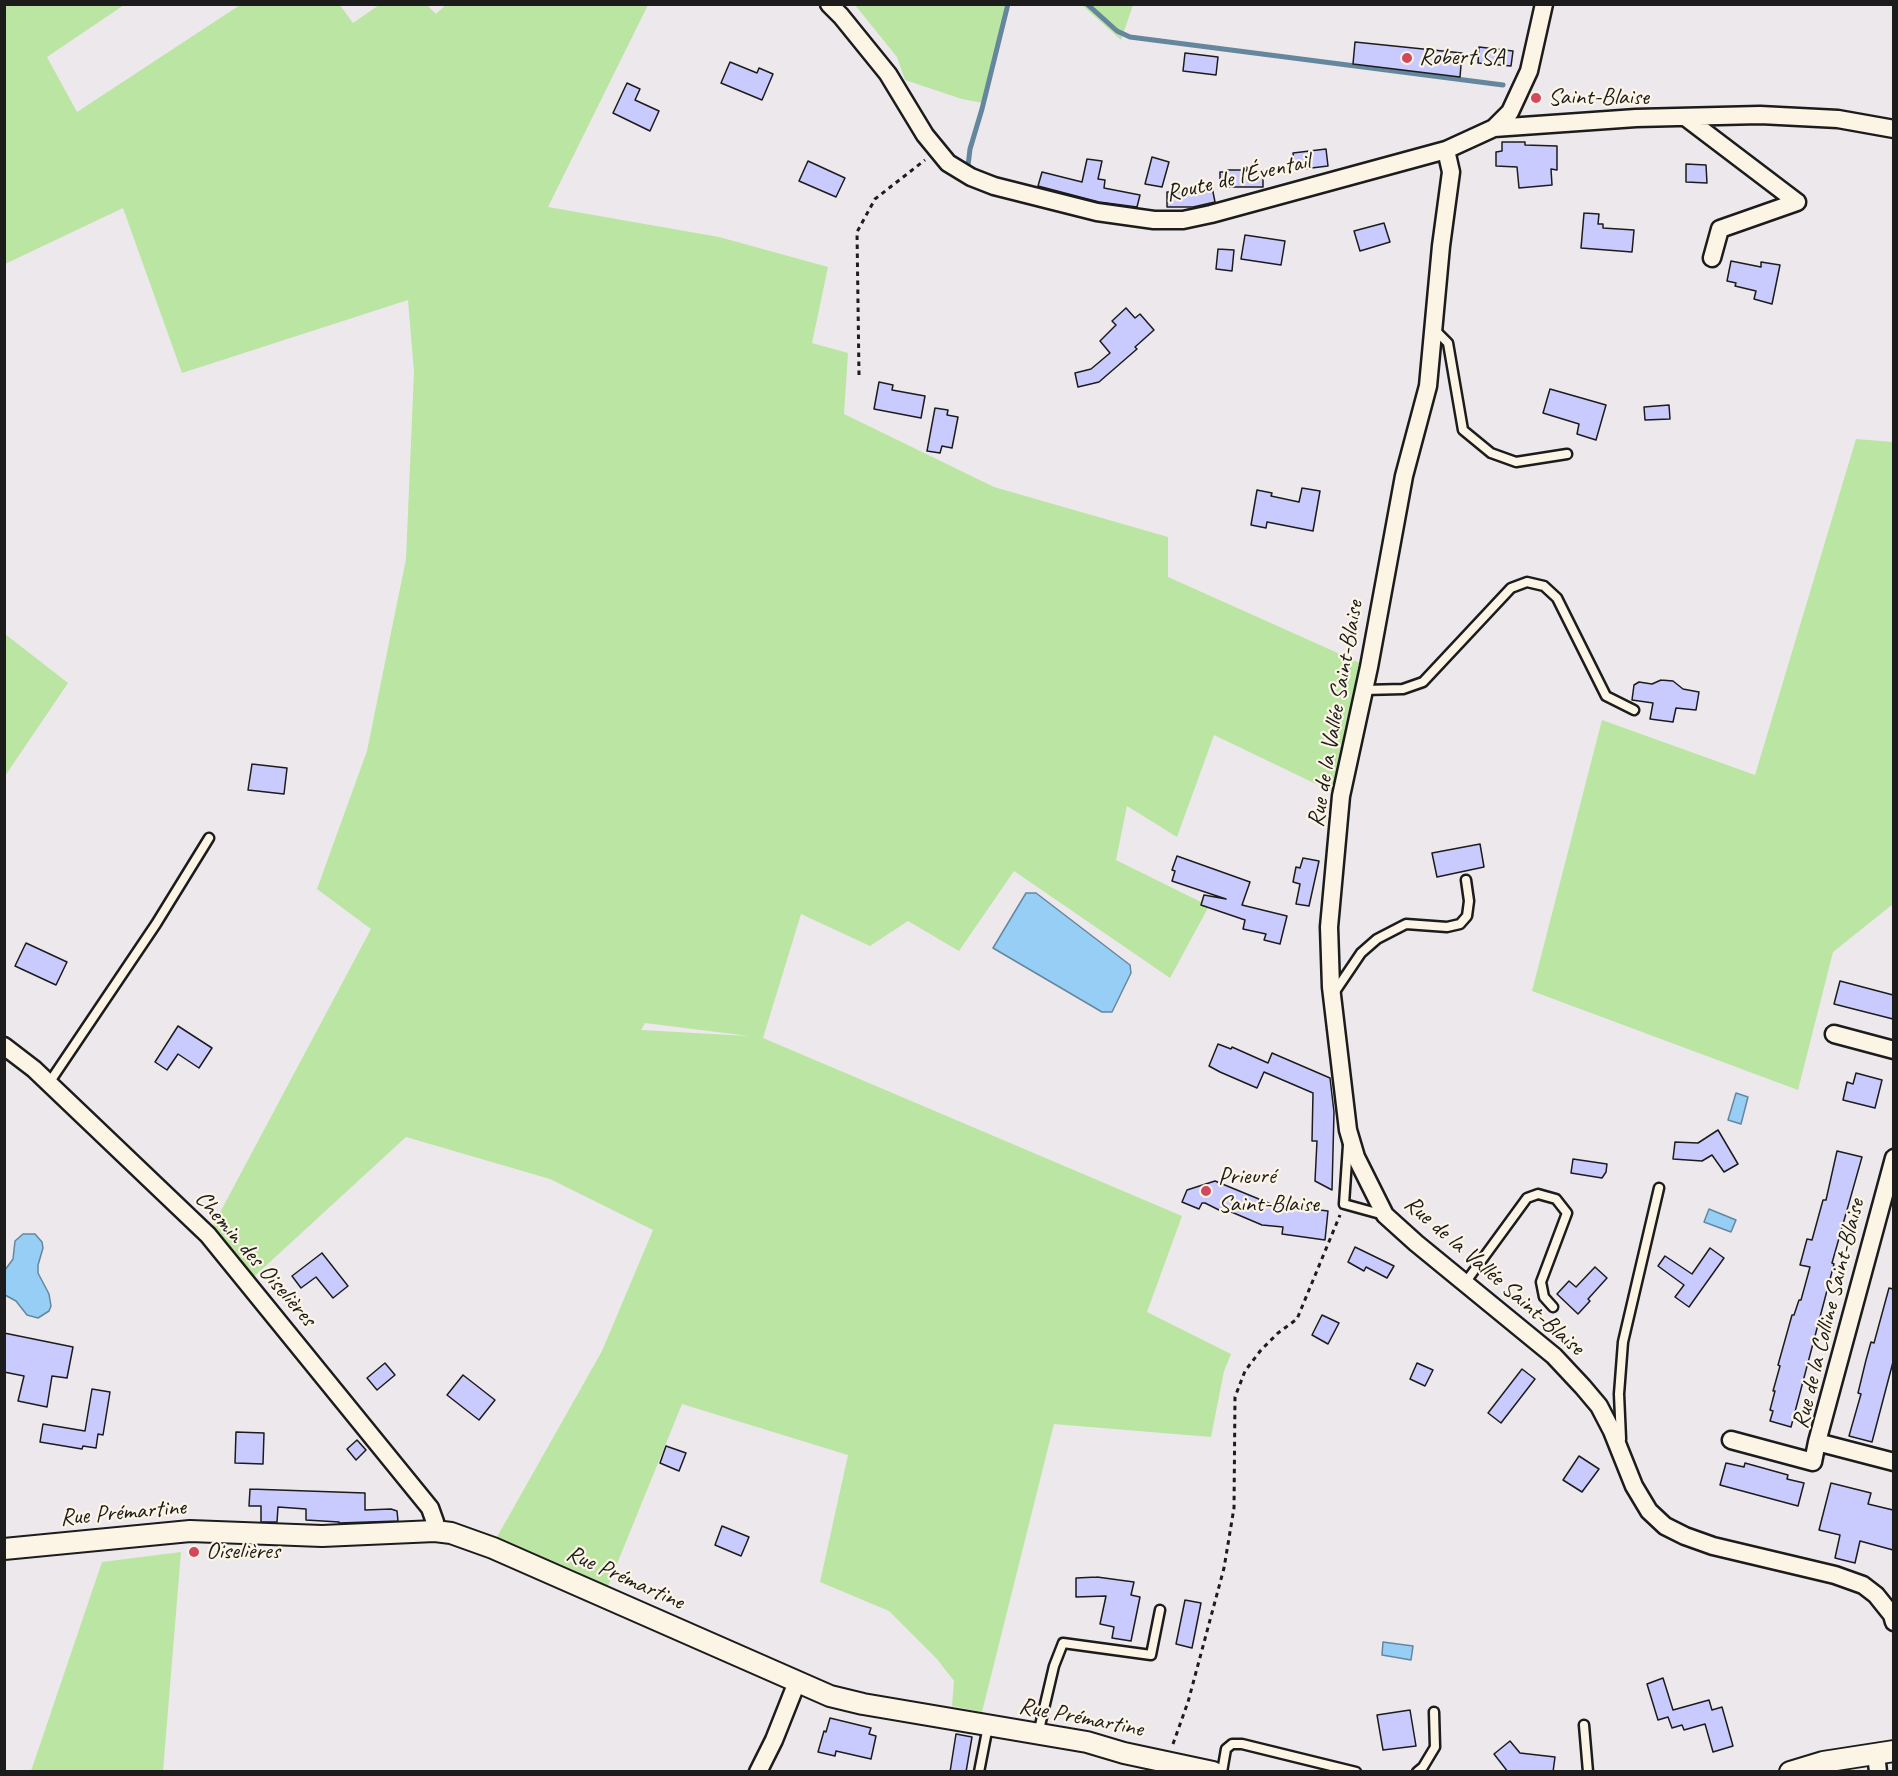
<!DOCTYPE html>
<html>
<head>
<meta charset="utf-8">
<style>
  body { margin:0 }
  #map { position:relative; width:1898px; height:1776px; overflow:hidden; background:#ede8ec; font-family:Caveat,sans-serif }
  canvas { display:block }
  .frame { position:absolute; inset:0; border:6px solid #1c1c1c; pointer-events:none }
</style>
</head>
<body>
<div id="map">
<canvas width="1898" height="1776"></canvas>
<div class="frame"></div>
</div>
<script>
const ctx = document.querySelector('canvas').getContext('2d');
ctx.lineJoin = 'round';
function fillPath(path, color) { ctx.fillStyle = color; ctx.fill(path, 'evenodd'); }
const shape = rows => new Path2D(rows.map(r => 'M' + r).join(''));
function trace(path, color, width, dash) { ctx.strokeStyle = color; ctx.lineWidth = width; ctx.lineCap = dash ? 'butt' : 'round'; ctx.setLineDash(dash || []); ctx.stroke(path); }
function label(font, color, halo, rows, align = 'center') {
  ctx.font = font + ' Caveat,sans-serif'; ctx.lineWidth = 4.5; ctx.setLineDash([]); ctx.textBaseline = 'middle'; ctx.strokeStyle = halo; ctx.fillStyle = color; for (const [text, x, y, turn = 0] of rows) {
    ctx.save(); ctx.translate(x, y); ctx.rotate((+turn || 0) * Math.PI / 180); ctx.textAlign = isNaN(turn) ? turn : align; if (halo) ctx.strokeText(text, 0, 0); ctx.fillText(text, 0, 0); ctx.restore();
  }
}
const green = shape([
  [447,4,648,5,548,207,719,237,828,267,812,343,848,353,844,414,994,487,1168,537,1168,577,1369,667,1341,796,1214,735,1177,837,1127,806,1116,860,1209,906,1170,978,1014,871,959,951,908,921,870,946,801,914,763,1038,1182,1216,1147,1312,1231,1354,1224,1371,1211,1437,1054,1424,982,1712,952,1706,954,1681,937,1659,889,1611,820,1582,848,1455,682,1404,608,1586,497,1537,602,1351,653,1230,550,1179,406,1137,247,1283,208,1235,371,929,317,889,367,751,406,559,414,372,408,300,182,373,123,208,5,264,4,5,124,5,47,57,77,112,240,5,340,5,353,23,379,5,427,5,436,14],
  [645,1023,749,1036,641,1030],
  [855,5,1006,5,983,103,962,99,905,80,897,57],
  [1082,5,1133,5,1121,40],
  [1856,439,1893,442,1893,904,1833,952,1798,1090,1532,991,1602,720,1755,775],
  [5,634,68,683,5,776],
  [181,1552,163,1771,31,1771,102,1562]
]);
const water = shape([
  [1026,893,1036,893,1130,965,1131,973,1112,1012,1102,1012,993,948,1026,893],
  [1736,1093,1748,1097,1741,1124,1728,1120,1736,1093],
  [1709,1209,1736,1220,1731,1232,1704,1222,1709,1209],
  [23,1234,35,1234,42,1242,43,1248,38,1265,38,1273,49,1294,51,1306,49,1311,38,1318,27,1315,16,1301,5,1295,5,1270,13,1259,15,1241,23,1234],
  [1383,1642,1413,1646,1411,1660,1382,1655,1383,1642]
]);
const stream = shape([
  [1087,4,1117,31,1130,37,1503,85],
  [968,166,970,149,982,109,1008,4]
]);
const building = shape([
  [1355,42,1462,53,1460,77,1353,64,1355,42],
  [1479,47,1513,51,1511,66,1478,63,1479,47],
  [1185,53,1218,57,1216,75,1183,71,1185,53],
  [730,62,757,73,759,68,773,74,762,100,721,83,730,62],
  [627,83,640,89,635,100,659,111,650,131,613,113,627,83],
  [1502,142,1525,142,1525,145,1557,146,1557,170,1551,169,1552,185,1519,188,1517,167,1496,166,1496,152,1502,151,1502,142],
  [1326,149,1328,166,1295,170,1293,153,1326,149],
  [1152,157,1169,162,1162,187,1145,184,1152,157],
  [1087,159,1102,161,1098,179,1105,180,1104,188,1140,195,1137,207,1099,202,1038,186,1042,172,1082,182,1087,159],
  [808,161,845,178,836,197,799,181,808,161],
  [1686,164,1706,165,1707,183,1686,182,1686,164],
  [1227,170,1263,170,1263,187,1220,187,1220,172,1227,172,1227,170],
  [1212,187,1215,202,1193,207,1167,207,1167,192,1191,192,1212,187],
  [1584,213,1599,214,1598,224,1603,224,1603,228,1634,230,1632,252,1581,248,1584,213],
  [1384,223,1390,242,1360,251,1354,231,1384,223],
  [1245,235,1285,241,1281,265,1241,259,1245,235],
  [1218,249,1234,250,1232,271,1216,269,1218,249],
  [1731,261,1761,267,1761,262,1780,265,1772,304,1754,299,1756,291,1735,286,1736,283,1727,281,1731,261],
  [1126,308,1135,318,1140,314,1154,330,1135,347,1137,349,1099,382,1078,387,1075,373,1091,369,1110,353,1100,341,1116,325,1112,321,1126,308],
  [879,382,893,385,892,390,925,396,921,418,874,409,879,382],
  [1550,389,1606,405,1596,440,1577,434,1579,424,1543,413,1550,389],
  [1669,405,1670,419,1645,420,1644,407,1669,405],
  [935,408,948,410,947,415,958,417,952,448,942,446,940,453,927,451,935,408],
  [1302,488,1320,491,1313,531,1267,522,1266,528,1251,525,1257,490,1272,493,1271,496,1299,502,1302,488],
  [1661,680,1673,681,1683,689,1699,692,1696,710,1676,708,1673,722,1650,719,1653,703,1632,700,1634,685,1639,682,1652,684,1661,680],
  [252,764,287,768,284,794,248,790,252,764],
  [1480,844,1484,867,1437,877,1432,853,1480,844],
  [1177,856,1250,882,1242,905,1287,916,1280,944,1264,940,1266,934,1243,929,1245,920,1201,905,1204,895,1226,899,1172,881,1175,871,1172,870,1177,856],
  [1303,858,1319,861,1309,906,1296,904,1300,884,1293,882,1296,867,1300,868,1303,858],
  [26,943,67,962,56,985,15,966,26,943],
  [1840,981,1893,995,1893,1019,1834,1004,1840,981],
  [178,1026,212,1048,199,1068,178,1054,167,1070,155,1062,178,1026],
  [1218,1044,1231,1049,1232,1047,1268,1063,1272,1053,1330,1078,1334,1112,1332,1190,1315,1181,1317,1141,1312,1141,1313,1093,1264,1072,1257,1088,1220,1072,1209,1066,1218,1044],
  [1856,1073,1882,1080,1875,1108,1843,1100,1847,1082,1853,1084,1856,1073],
  [1718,1130,1738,1164,1724,1172,1712,1155,1702,1161,1673,1159,1675,1142,1698,1143,1718,1130],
  [1837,1151,1862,1157,1832,1263,1834,1264,1791,1427,1770,1421,1773,1411,1770,1410,1775,1391,1773,1391,1780,1366,1778,1365,1792,1315,1794,1315,1799,1300,1801,1300,1810,1267,1800,1265,1807,1239,1812,1240,1823,1200,1826,1200,1837,1151],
  [1573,1159,1607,1164,1606,1172,1602,1178,1571,1173,1573,1159],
  [1215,1181,1271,1204,1328,1211,1325,1240,1282,1234,1283,1227,1262,1225,1222,1208,1221,1211,1205,1203,1202,1203,1199,1209,1182,1202,1187,1190,1215,1181],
  [1355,1247,1394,1266,1387,1278,1366,1267,1364,1271,1348,1262,1355,1247],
  [1710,1248,1724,1258,1689,1307,1675,1297,1684,1285,1658,1266,1665,1256,1692,1274,1710,1248],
  [322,1253,348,1286,333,1298,316,1277,301,1288,292,1276,322,1253],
  [1595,1267,1607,1278,1588,1299,1590,1301,1578,1314,1557,1294,1569,1281,1576,1287,1595,1267],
  [1889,1288,1893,1289,1893,1362,1872,1442,1849,1436,1861,1394,1858,1393,1866,1360,1871,1342,1874,1343,1889,1288],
  [1322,1315,1339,1323,1328,1344,1312,1335,1322,1315],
  [4,1333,73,1347,67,1378,52,1376,47,1407,18,1401,24,1376,4,1372,4,1333],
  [385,1363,395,1375,377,1390,367,1378,385,1363],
  [1417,1363,1433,1370,1425,1386,1410,1379,1417,1363],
  [1522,1369,1535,1379,1501,1423,1488,1413,1522,1369],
  [463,1375,495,1400,479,1420,447,1395,463,1375],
  [92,1389,110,1392,103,1435,98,1434,96,1448,83,1446,82,1449,40,1442,43,1424,85,1431,92,1389],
  [236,1432,264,1433,263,1464,235,1463,236,1432],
  [357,1440,366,1450,356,1460,347,1449,357,1440],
  [666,1446,686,1453,679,1471,660,1463,666,1446],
  [1579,1456,1599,1469,1582,1492,1563,1480,1579,1456],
  [1726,1463,1744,1467,1745,1463,1788,1475,1787,1479,1804,1483,1798,1506,1720,1485,1726,1463],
  [1831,1483,1871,1493,1868,1504,1893,1510,1893,1550,1860,1541,1855,1563,1835,1558,1840,1535,1819,1530,1831,1483],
  [250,1489,365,1493,365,1510,391,1509,397,1511,398,1521,339,1523,339,1522,306,1520,306,1509,278,1507,277,1522,261,1522,261,1506,249,1506,250,1489],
  [722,1526,749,1537,741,1556,715,1545,722,1526],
  [1097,1577,1134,1582,1131,1595,1140,1597,1131,1641,1112,1638,1114,1627,1100,1624,1106,1596,1076,1597,1076,1578,1097,1577],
  [1185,1600,1201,1603,1192,1648,1176,1644,1185,1600],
  [1663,1678,1673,1710,1709,1700,1712,1710,1722,1707,1733,1746,1713,1752,1705,1724,1684,1730,1682,1725,1672,1728,1668,1717,1658,1720,1647,1684,1663,1678],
  [1410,1710,1416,1746,1383,1750,1377,1715,1410,1710],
  [830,1718,871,1728,869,1734,876,1736,871,1759,836,1751,835,1756,818,1752,824,1731,826,1732,830,1718],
  [956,1734,972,1737,966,1772,950,1772,956,1734],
  [1510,1741,1520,1753,1555,1757,1553,1772,1508,1772,1494,1754,1510,1741]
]);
const path = shape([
  [859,375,857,232,875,199,925,160],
  [1173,1744,1188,1702,1224,1568,1234,1508,1235,1397,1245,1371,1261,1350,1278,1333,1297,1319,1340,1215]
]);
const service = shape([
  [1434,329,1448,343,1463,430,1491,453,1516,462,1567,454],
  [1364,690,1403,689,1423,682,1511,588,1527,582,1544,586,1557,598,1606,696,1634,710],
  [1334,993,1361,953,1377,939,1406,924,1447,927,1460,924,1467,916,1469,901,1466,880],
  [49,1083,156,924,209,838],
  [1348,1145,1344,1204,1384,1215],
  [1465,1283,1527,1198,1538,1194,1556,1199,1567,1213,1541,1282,1544,1297,1553,1307],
  [1621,1439,1619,1394,1623,1342,1659,1188],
  [1584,1725,1588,1772],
  [1038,1734,1054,1666,1063,1643,1151,1655,1160,1610],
  [979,1772,988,1726],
  [1222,1772,1226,1749,1232,1744,1242,1744,1356,1772],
  [1417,1772,1423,1767,1435,1747,1434,1712]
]);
const minor = shape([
  [829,4,841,16,888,74,925,135,948,163,971,177,994,186,1097,212,1154,220,1183,220,1211,214,1446,150,1494,128,1510,112,1529,71,1544,4],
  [1685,117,1797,202],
  [1494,128,1636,118,1760,115,1838,119,1894,129],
  [1446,150,1451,172,1441,246,1428,386,1404,476,1369,667,1341,796,1329,927,1331,987,1348,1130,1356,1157,1385,1215,1416,1243,1554,1356,1583,1387,1599,1406,1612,1431,1634,1486,1649,1511,1665,1526,1685,1536,1713,1546,1835,1575,1863,1585,1876,1595,1892,1615,1894,1622],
  [1712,258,1720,229,1797,202],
  [1834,1034,1894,1050],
  [4,1046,34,1069,208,1235,430,1508,435,1522,435,1531],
  [1894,1158,1817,1442,1894,1462],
  [1731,1440,1813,1462,1817,1442],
  [1876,1753,1878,1772],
  [758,1772,774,1740,797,1682]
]);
const tertiary = shape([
  [4,1549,190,1531,322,1536,435,1531,451,1533,493,1548,830,1696,863,1704,1087,1742,1124,1753,1213,1772],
  [1790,1772,1823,1762,1894,1751]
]);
const markers = [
  [1407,58,6,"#d1495b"],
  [1536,98,6,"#d1495b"],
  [1206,1191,6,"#d1495b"],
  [194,1552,6,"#d1495b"]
];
const poiNames = [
  ["Robert SA",1419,58],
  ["Saint-Blaise",1548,98],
  ["Prieuré",1218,1177],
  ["Saint-Blaise",1218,1205],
  ["Oiselières",206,1552]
];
const streetNames = [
  ["Route de l'Éventail",1238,178,-13],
  ["Rue de la Vallée Saint-Blaise",1336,714,-80],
  ["Chemin des Oiselières",255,1259,49],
  ["Rue de la Vallée Saint-Blaise",1494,1276,41],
  ["Rue de la Colline Saint-Blaise",1829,1314,-76],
  ["Rue Prémartine",123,1513,-5],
  ["Rue Prémartine",625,1578,24],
  ["Rue Prémartine",1081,1718,11]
];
fillPath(green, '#bbe5a2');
fillPath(water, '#96cef5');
trace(water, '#65879e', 1.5);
trace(stream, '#65879e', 5);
fillPath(building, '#c9cafd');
trace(building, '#1c1c1c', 1.5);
trace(service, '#1c1c1c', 13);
trace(minor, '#1c1c1c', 21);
trace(tertiary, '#1c1c1c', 24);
trace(path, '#1c1c1c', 3, [4.5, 4.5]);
trace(service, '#fcf5e5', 8);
trace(minor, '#fcf5e5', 16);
trace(tertiary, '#fcf5e5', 20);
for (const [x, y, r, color] of markers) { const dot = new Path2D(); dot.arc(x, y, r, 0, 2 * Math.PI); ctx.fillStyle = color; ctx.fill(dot); trace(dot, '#fcf5e5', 2); }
label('24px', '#1c1c1c', '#fcf5e5', poiNames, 'left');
label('24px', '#1c1c1c', '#fcf5e5', streetNames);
</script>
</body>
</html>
